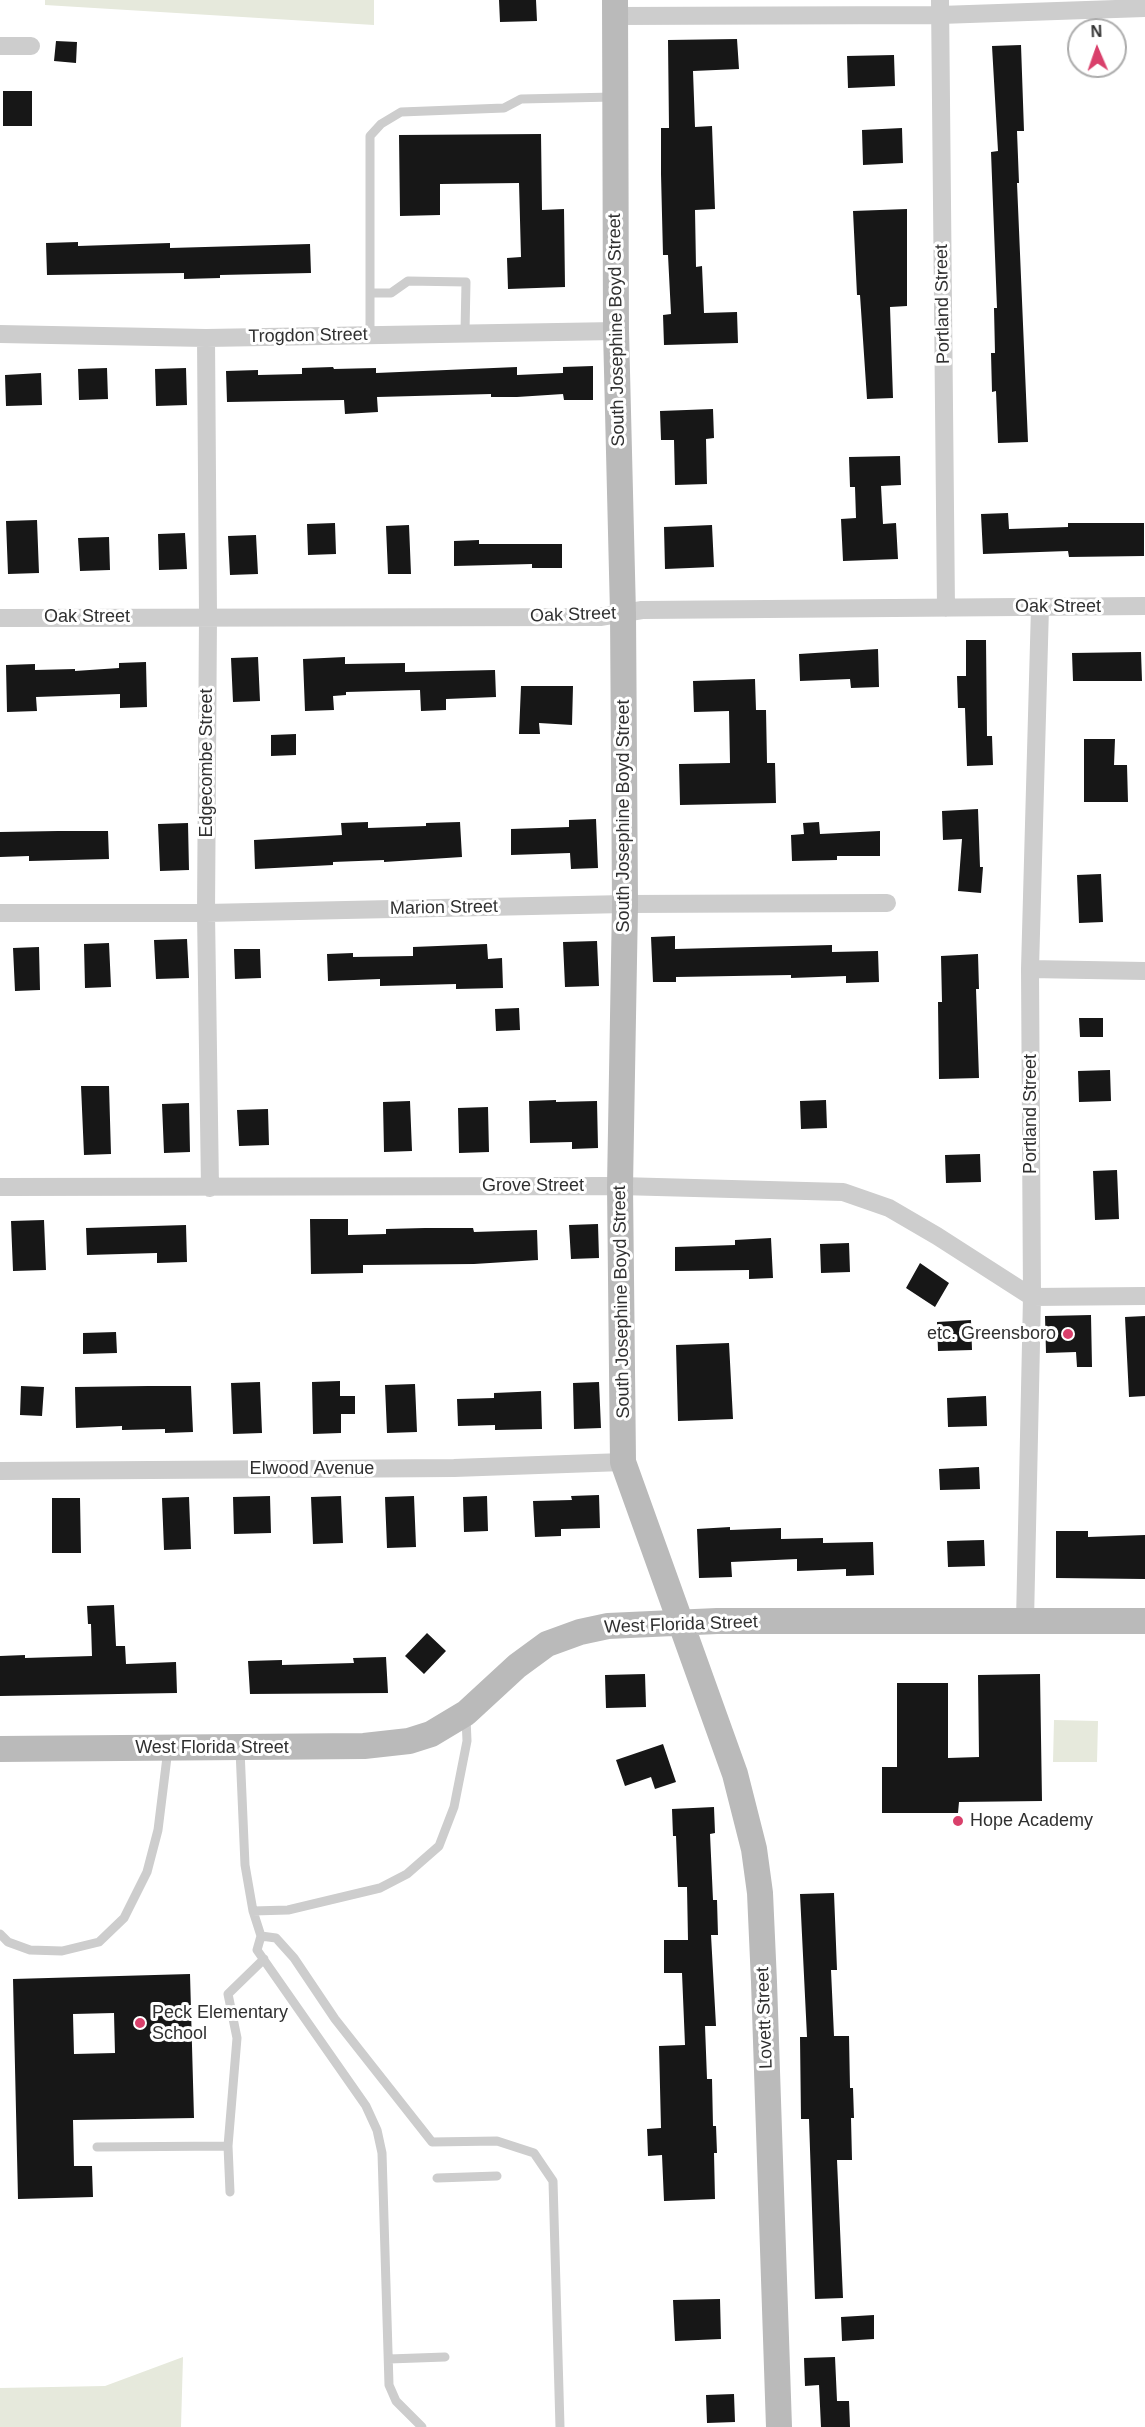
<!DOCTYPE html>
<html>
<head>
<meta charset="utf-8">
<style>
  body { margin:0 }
  #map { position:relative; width:1145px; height:2427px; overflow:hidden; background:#fff; font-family:Arial,sans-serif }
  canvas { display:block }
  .north { position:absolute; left:1067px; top:18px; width:60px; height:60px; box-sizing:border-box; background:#fff; border:2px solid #acacac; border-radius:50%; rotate:358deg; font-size:16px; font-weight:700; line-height:24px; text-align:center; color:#303030 }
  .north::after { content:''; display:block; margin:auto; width:21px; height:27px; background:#d9406b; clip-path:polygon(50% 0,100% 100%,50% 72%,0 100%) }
</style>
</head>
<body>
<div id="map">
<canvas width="1145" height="2427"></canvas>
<div class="north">N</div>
</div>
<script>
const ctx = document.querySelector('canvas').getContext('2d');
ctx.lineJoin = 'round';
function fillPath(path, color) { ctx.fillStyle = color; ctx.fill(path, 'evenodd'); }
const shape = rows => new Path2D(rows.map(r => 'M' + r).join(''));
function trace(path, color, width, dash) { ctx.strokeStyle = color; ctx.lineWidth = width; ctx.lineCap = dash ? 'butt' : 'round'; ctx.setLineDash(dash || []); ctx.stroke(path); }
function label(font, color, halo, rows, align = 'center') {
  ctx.font = font + ' Arial,sans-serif'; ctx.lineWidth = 6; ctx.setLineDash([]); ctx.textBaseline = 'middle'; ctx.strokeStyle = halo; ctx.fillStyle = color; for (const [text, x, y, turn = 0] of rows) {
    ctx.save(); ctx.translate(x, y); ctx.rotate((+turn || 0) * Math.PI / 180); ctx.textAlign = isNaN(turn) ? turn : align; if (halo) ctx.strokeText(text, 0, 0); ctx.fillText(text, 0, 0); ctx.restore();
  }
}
const green = shape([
  [45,0,374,0,374,25,45,5],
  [1054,1720,1098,1721,1097,1762,1053,1762],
  [183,2357,181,2427,0,2427,0,2388,105,2386]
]);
const building = shape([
  [499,0,536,0,537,21,500,22],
  [737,39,739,69,693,71,695,127,712,126,715,209,695,210,696,267,702,266,704,313,737,312,738,343,664,345,663,315,671,314,668,255,663,255,661,174,661,128,669,128,668,40],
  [56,41,77,42,76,63,54,61],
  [1021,45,1024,131,1017,131,1019,183,1017,183,1028,442,998,443,996,391,992,392,991,353,995,353,994,308,997,308,991,152,998,151,992,46],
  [894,55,895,86,848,88,847,56],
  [3,91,32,91,32,126,3,126],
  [902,128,903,163,863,165,862,130],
  [541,134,542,210,564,209,565,287,508,289,507,258,521,257,519,183,440,184,440,215,400,216,399,135],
  [907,209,907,306,890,307,893,398,867,399,860,295,857,295,853,211],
  [78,242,78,246,170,243,170,248,310,244,311,273,220,275,220,278,184,279,184,273,47,275,46,243],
  [593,366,593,400,564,400,563,394,517,397,491,397,491,394,377,397,378,412,345,414,344,400,227,402,226,371,258,370,258,375,302,374,302,368,333,367,334,369,376,368,376,373,517,367,517,375,563,373,563,367],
  [107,368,108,399,79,400,78,369],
  [186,368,187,405,156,406,155,369],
  [41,373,42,405,6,406,5,375],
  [713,409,714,438,706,439,707,484,675,485,674,440,661,440,660,411],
  [900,456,901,485,881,486,883,524,896,523,898,559,843,561,841,519,856,518,855,487,850,487,849,457],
  [1008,513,1009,529,1068,527,1068,523,1144,523,1144,556,1069,557,1068,551,983,554,981,514],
  [37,520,39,573,8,574,6,521],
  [335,523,336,554,308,555,307,524],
  [409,525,411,574,388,574,386,526],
  [712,525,714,567,665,569,664,527],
  [185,533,187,569,159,570,158,534],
  [256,535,258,574,230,575,228,536],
  [109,537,110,570,80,571,78,538],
  [479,540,479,544,562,544,562,568,532,568,532,564,454,566,454,541],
  [966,640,986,640,987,736,992,736,993,765,967,766,965,708,958,708,957,676,966,676],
  [878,649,879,687,851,688,850,679,800,681,799,654],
  [1141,652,1142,681,1073,681,1072,653],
  [258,657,260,701,233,702,231,658],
  [345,657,345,664,405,663,405,672,495,670,496,697,446,699,446,710,421,711,420,690,346,692,346,695,333,696,334,710,305,711,303,659],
  [146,662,147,707,120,708,120,694,36,697,37,711,7,712,6,665,35,664,35,670,75,669,75,671,119,668,119,663],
  [755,679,756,710,766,710,767,763,775,763,776,803,680,805,679,764,730,763,729,711,694,712,693,681],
  [521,686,573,686,572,725,539,723,540,734,519,734],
  [296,734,296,755,271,756,271,735],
  [1084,739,1115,739,1114,765,1127,765,1128,802,1084,802],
  [978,809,980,867,983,867,981,893,958,891,962,839,943,840,942,811],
  [596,819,598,868,571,869,570,853,511,855,511,829,569,827,569,820],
  [368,822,368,828,426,826,426,823,460,822,462,857,384,862,384,860,333,862,333,865,255,869,254,840,342,835,341,823],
  [819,822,820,834,880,831,880,856,837,856,837,860,792,861,791,835,804,834,803,823],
  [188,823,189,870,160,871,158,824],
  [58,831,108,831,109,859,29,861,29,856,0,857,0,832],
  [1101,874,1103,922,1079,923,1077,875],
  [675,936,675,949,832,945,832,952,878,951,879,982,846,983,846,976,791,978,791,975,676,977,676,982,653,982,651,937],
  [187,939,189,978,156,979,154,940],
  [597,941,599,986,565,987,563,942],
  [109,943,111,987,85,988,84,944],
  [487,944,488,959,502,958,503,988,456,989,456,984,380,986,380,979,328,981,327,954,353,953,353,957,413,956,413,947],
  [39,947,40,990,15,991,13,948],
  [234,949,260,949,261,978,235,979],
  [978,954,979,989,976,989,979,1078,939,1079,938,1002,942,1002,941,956],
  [519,1008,520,1030,496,1031,495,1009],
  [1079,1018,1103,1018,1103,1037,1080,1037],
  [1110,1070,1111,1101,1079,1102,1078,1071],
  [81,1086,109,1086,111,1154,84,1155],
  [556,1100,556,1102,597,1101,598,1148,572,1149,572,1142,530,1143,529,1101],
  [826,1100,827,1128,801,1129,800,1101],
  [410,1101,412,1151,384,1152,383,1102],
  [189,1103,190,1152,164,1153,162,1104],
  [488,1107,489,1152,459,1153,458,1108],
  [268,1109,269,1145,239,1146,237,1110],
  [980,1154,981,1182,946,1183,945,1155],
  [1117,1170,1119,1219,1095,1220,1093,1171],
  [310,1219,348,1219,348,1235,386,1234,386,1229,425,1228,473,1228,474,1232,537,1230,538,1260,474,1264,363,1265,363,1273,311,1274],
  [44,1220,46,1270,13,1271,11,1221],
  [598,1224,599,1258,571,1259,569,1225],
  [186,1225,187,1262,157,1263,157,1253,87,1255,86,1228],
  [771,1238,773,1278,749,1279,749,1270,675,1271,675,1247,735,1245,735,1240],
  [849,1243,850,1272,821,1273,820,1244],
  [920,1263,949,1283,935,1307,906,1288],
  [1091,1315,1092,1367,1077,1367,1076,1352,1046,1353,1045,1316],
  [1145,1316,1145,1396,1129,1397,1125,1317],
  [971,1320,972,1350,938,1351,937,1322],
  [116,1332,117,1353,83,1354,83,1333],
  [729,1343,733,1419,678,1421,676,1345],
  [340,1381,340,1396,355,1396,355,1414,341,1414,341,1433,313,1434,312,1382],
  [260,1382,262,1433,233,1434,231,1383],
  [599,1382,601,1428,574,1429,573,1383],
  [415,1384,417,1432,387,1433,385,1385],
  [21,1386,44,1387,42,1416,20,1415],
  [148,1386,191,1386,193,1432,165,1433,165,1429,122,1430,122,1426,76,1428,75,1387],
  [541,1391,542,1429,495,1430,495,1425,458,1426,457,1399,494,1398,494,1393],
  [986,1396,987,1426,948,1427,947,1398],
  [979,1467,980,1489,940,1490,939,1469],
  [599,1495,600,1528,561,1529,561,1536,535,1537,533,1501,572,1500,571,1496],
  [270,1496,271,1533,234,1534,233,1497],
  [341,1496,343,1543,313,1544,311,1497],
  [414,1496,416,1547,387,1548,385,1497],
  [487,1496,488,1531,464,1532,463,1497],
  [189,1497,191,1549,164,1550,162,1498],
  [52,1498,80,1498,81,1553,52,1553],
  [730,1527,730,1530,781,1528,781,1539,823,1538,823,1543,873,1542,874,1575,846,1576,846,1569,797,1571,797,1559,731,1562,732,1577,699,1578,697,1529],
  [1056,1531,1088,1531,1088,1537,1145,1535,1145,1579,1056,1578],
  [984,1540,985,1566,948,1567,947,1541],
  [114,1605,116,1646,125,1646,126,1664,176,1662,177,1693,0,1696,0,1656,25,1655,25,1658,92,1656,91,1624,88,1624,87,1606],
  [427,1633,446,1651,424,1674,405,1656],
  [386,1657,388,1693,250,1694,248,1661,282,1660,282,1665,354,1663,353,1658],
  [645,1674,646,1707,606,1708,605,1675],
  [1040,1674,1042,1801,959,1802,958,1813,882,1813,882,1767,897,1767,897,1683,948,1683,948,1758,979,1757,978,1675],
  [663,1744,676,1782,655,1789,651,1777,625,1786,616,1760],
  [714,1807,715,1833,710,1834,713,1900,717,1900,718,1935,711,1935,716,2026,705,2026,707,2079,712,2079,713,2126,716,2126,717,2153,714,2153,715,2199,664,2201,662,2155,648,2156,647,2129,661,2128,659,2046,685,2045,682,1973,664,1973,664,1940,688,1940,687,1887,678,1887,676,1836,673,1836,672,1809],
  [834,1893,837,1970,831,1970,834,2036,849,2036,850,2088,853,2088,854,2118,851,2118,852,2160,837,2160,843,2298,815,2299,809,2119,801,2119,800,2037,807,2037,800,1894],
  [190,1974,194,2118,73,2120,74,2166,92,2166,93,2197,18,2199,13,1979],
  [114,2013,115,2053,74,2054,73,2014],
  [720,2299,721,2339,675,2341,673,2300],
  [874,2315,874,2339,842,2341,841,2317],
  [835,2357,837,2401,849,2401,850,2427,821,2427,819,2385,805,2386,804,2358],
  [734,2394,735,2422,707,2423,706,2395]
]);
const lane = shape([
  [370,293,391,293,408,281,466,282,465,333],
  [370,335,370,136,381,124,401,112,504,108,521,99,614,97],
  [240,1750,245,1865,253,1911,288,1910,380,1888,407,1874,439,1846,454,1807,467,1741,466,1718],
  [253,1911,261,1936],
  [0,1934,8,1942,30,1950,62,1951,99,1942,124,1918,147,1872,158,1830,168,1749],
  [97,2147,228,2146],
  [437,2178,497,2176],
  [230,2192,228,2146,237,2038,228,1994,264,1959],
  [389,2359,445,2357],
  [422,2427,396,2401,389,2385,382,2153,377,2130,366,2106,257,1950,261,1936,276,1938,294,1958,335,2019,432,2142,497,2141,534,2153,553,2181,560,2427]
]);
const street = shape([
  [940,0,946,608],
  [615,16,940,15,1145,8],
  [0,46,31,46],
  [0,334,206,338,616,331],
  [206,338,208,616,206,913,210,1188],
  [0,618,600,617,642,610,1145,606],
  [0,913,206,913,625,904,887,903],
  [1030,969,1145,971],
  [0,1187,620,1186,843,1192,889,1208,937,1236,1032,1297,1145,1296],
  [0,1471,454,1468,623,1462],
  [1025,1621,1032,1297,1030,969,1040,607]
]);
const secondary = shape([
  [615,0,616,331,623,613,625,904,620,1186,623,1462,735,1774,754,1849,760,1893,764,1982,779,2427],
  [0,1749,364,1746,409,1741,431,1734,466,1713,517,1666,547,1644,580,1632,608,1626,717,1621,1145,1621]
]);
const markers = [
  [1068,1334,6,"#d9406b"],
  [958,1821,6,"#d9406b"],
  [140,2023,6,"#d9406b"]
];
const streetNames = [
  ["Portland Street",943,304,-91],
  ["South Josephine Boyd Street",617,330,-91],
  ["Trogdon Street",308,336,-1],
  ["Oak Street",1058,607],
  ["Oak Street",573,615,-2],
  ["Oak Street",87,617],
  ["Edgecombe Street",207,763,-90],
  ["South Josephine Boyd Street",624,816,-90],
  ["Marion Street",444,908,-1],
  ["Portland Street",1031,1114,-90],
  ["Grove Street",533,1186],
  ["South Josephine Boyd Street",622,1302,-91],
  ["Elwood Avenue",312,1469],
  ["West Florida Street",681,1625,-2],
  ["West Florida Street",212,1748],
  ["Lovett Street",765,2018,-92]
];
const poiNames = [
  ["etc. Greensboro",1056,1334,"right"],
  ["Hope Academy",970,1821],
  ["Peck Elementary",152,2013],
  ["School",152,2034]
];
fillPath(green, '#e6e9dc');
fillPath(building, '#171717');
trace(lane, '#cdcdcd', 9);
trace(street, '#cdcdcd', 18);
trace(secondary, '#bababa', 26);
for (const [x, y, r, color] of markers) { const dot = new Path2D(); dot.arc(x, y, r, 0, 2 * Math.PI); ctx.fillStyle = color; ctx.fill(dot); trace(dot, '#fff', 2); }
label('18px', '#303030', '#fff', streetNames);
label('18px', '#303030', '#fff', poiNames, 'left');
</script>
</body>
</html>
